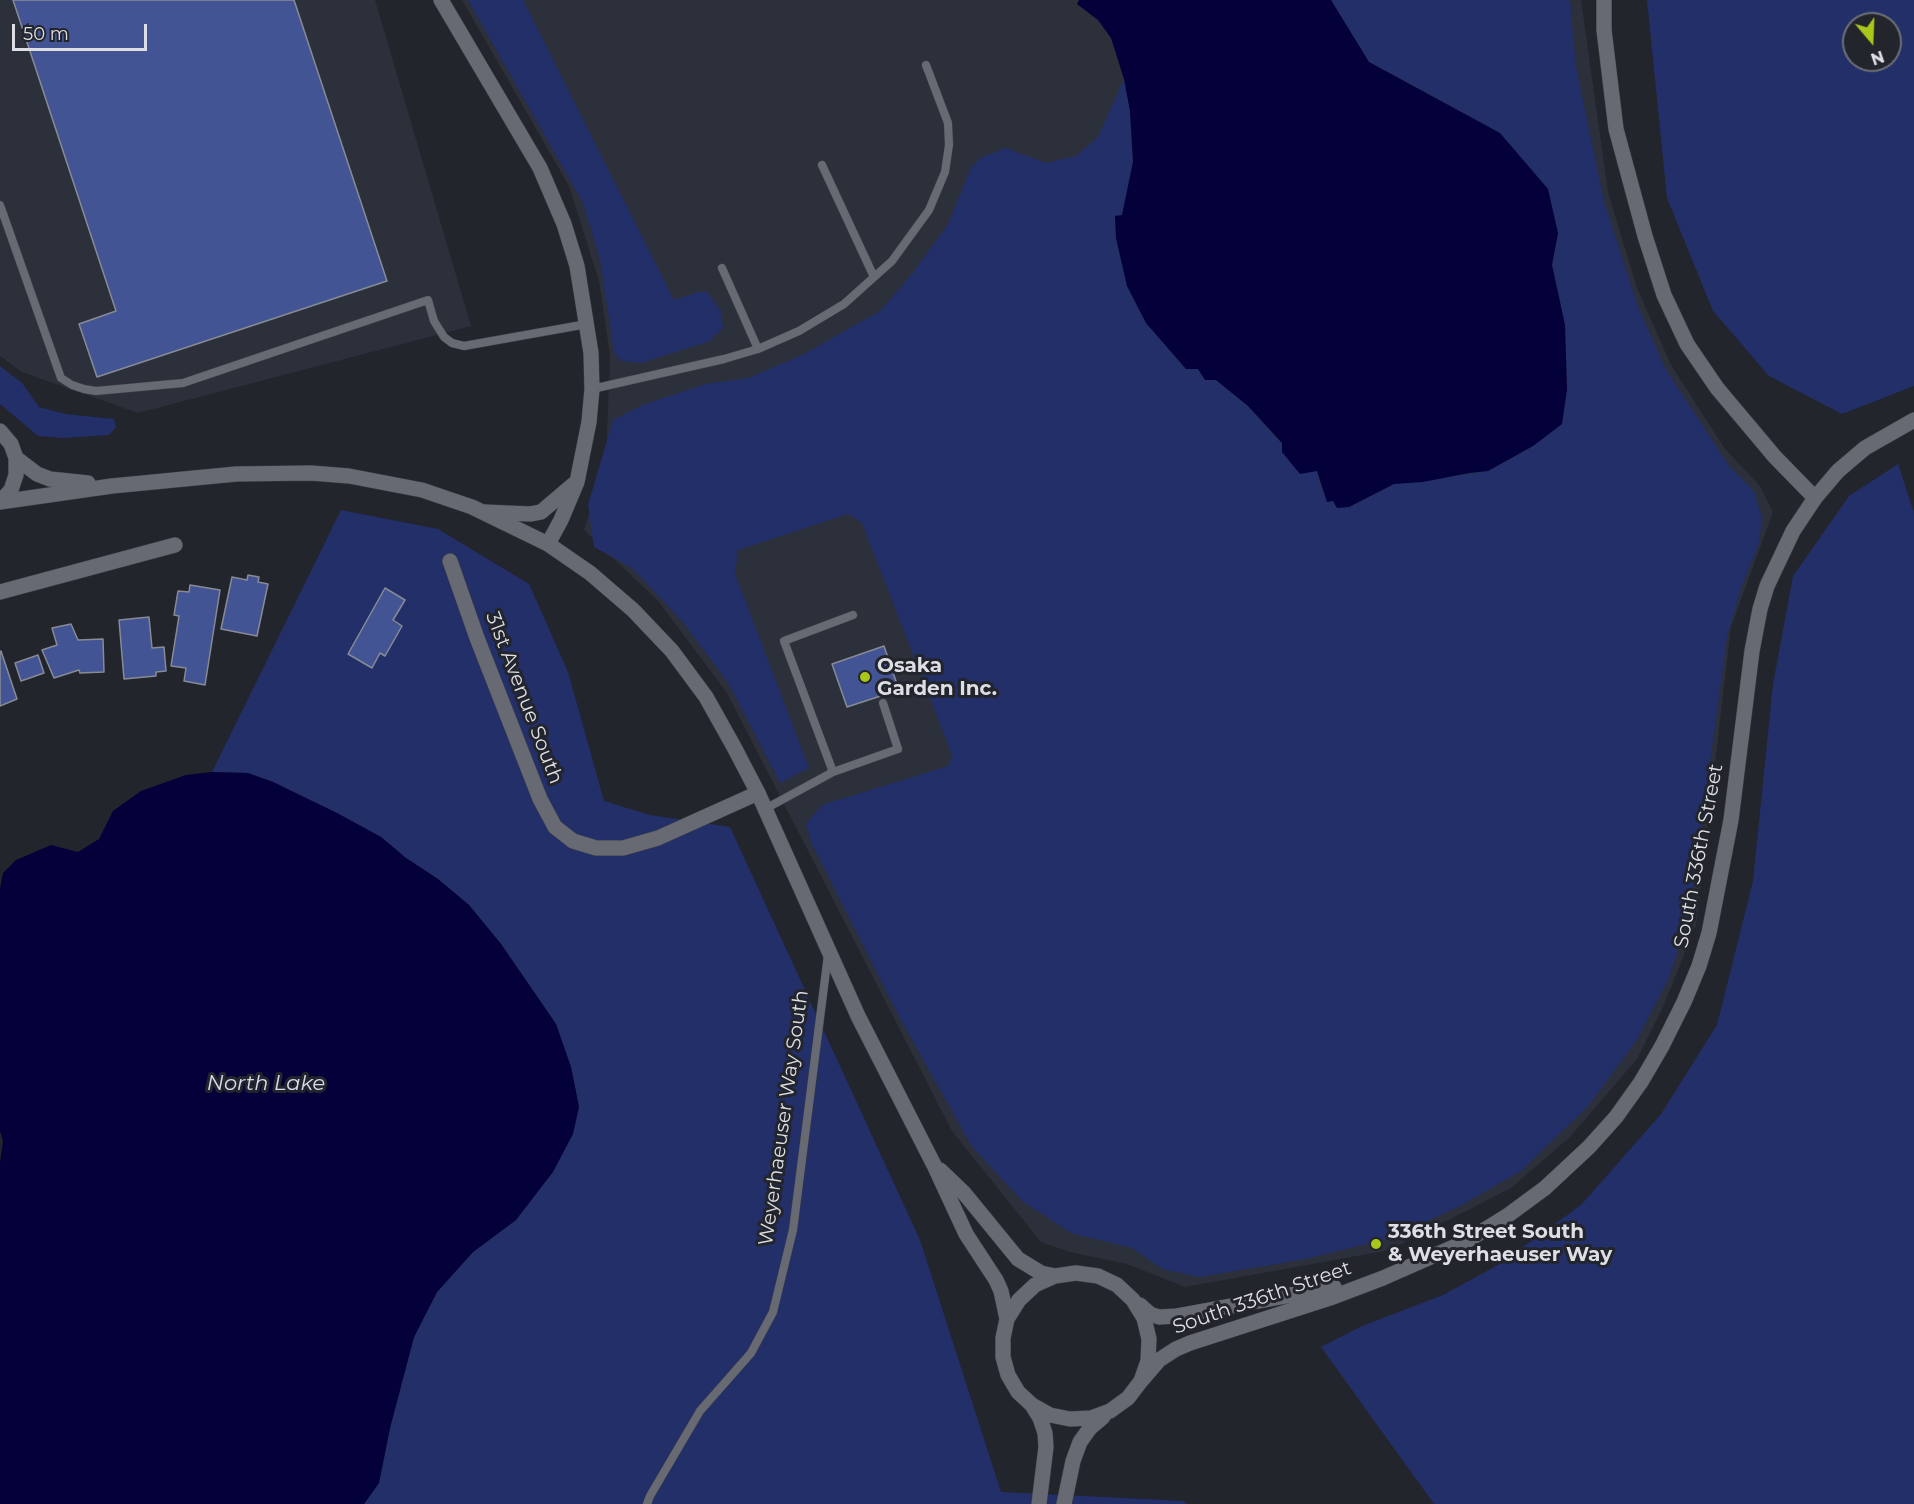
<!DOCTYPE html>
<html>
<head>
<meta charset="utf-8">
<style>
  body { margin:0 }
  #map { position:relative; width:1914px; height:1504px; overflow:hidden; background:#23252c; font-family:Montserrat,sans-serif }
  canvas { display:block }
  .north { position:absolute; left:1842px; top:12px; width:60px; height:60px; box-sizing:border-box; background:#23252c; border:2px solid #6d6f76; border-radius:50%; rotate:161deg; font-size:16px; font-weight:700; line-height:24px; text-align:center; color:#dddfe4 }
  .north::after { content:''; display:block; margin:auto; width:21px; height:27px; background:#a9c71a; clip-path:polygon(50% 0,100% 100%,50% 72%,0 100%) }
  .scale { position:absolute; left:12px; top:24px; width:135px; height:27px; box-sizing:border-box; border:3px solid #dddfe4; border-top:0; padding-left:8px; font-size:18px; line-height:21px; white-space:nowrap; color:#dddfe4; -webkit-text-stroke:4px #23252c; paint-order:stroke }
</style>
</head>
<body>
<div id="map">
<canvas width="1914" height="1504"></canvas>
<div class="north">N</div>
<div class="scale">50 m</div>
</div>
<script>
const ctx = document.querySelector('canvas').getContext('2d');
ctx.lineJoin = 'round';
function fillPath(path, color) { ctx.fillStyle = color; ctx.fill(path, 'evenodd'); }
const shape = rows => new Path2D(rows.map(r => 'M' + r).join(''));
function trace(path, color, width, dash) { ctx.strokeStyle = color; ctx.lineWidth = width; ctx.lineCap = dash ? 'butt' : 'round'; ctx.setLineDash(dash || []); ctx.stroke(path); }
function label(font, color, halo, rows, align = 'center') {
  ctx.font = font + ' Montserrat,sans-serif'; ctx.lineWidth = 6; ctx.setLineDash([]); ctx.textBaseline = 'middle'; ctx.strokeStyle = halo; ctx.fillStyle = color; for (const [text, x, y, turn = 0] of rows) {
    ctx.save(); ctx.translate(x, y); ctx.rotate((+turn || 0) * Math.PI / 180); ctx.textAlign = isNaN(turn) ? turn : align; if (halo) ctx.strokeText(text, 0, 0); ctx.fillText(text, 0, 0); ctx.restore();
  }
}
const built = shape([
  [0,0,375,0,471,326,138,413,22,372,0,356],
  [462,0,1581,0,1608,192,1637,288,1671,365,1725,449,1760,486,1773,512,1731,627,1696,925,1663,1007,1637,1059,1570,1137,1511,1188,1390,1250,1185,1287,1127,1264,1070,1252,1041,1242,952,1131,727,693,659,602,584,530,606,463,610,355,599,281,569,186]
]);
const green = shape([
  [468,0,523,0,674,300,698,292,707,292,721,311,723,328,710,341,641,363,621,361,614,352,600,259,583,203],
  [1331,0,1570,0,1576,67,1604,201,1638,307,1665,368,1729,466,1754,491,1762,518,1759,544,1741,588,1727,637,1689,917,1668,980,1636,1041,1589,1105,1521,1171,1458,1207,1388,1239,1305,1259,1199,1277,1162,1269,1132,1248,1071,1233,1022,1201,971,1145,901,1020,811,842,806,824,822,805,948,766,952,755,862,523,848,514,738,550,735,574,809,768,780,783,729,684,682,621,632,568,594,547,588,505,613,420,645,404,706,384,749,378,806,353,880,311,912,274,948,224,971,168,980,158,1006,148,1046,163,1076,156,1098,137,1124,79,1130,111,1133,162,1122,215,1115,216,1116,239,1127,286,1146,323,1186,369,1198,369,1216,380,1248,406,1282,444,1317,471,1321,487,1333,501,1349,507,1394,484,1488,471,1567,390,1565,325,1552,265,1558,233,1500,133,1369,62],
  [1647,0,1914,0,1914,386,1842,414,1769,376,1713,311,1667,198],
  [1854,24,1890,24,1890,60,1854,60],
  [0,366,22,383,39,407,65,414,114,419,116,427,109,435,63,438,38,436,0,404],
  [1898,464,1914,513,1914,1504,1434,1504,1321,1347,1362,1326,1443,1295,1498,1265,1581,1205,1661,1114,1717,1025,1753,881,1773,684,1793,576,1849,496],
  [341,510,438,529,529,584,568,672,604,801,650,815,730,827,920,1240,1001,1492,1184,1501,1186,1504,364,1504,379,1483,390,1428,414,1337,437,1292,473,1252,516,1220,579,1106,571,1067,556,1024,501,944,469,905,438,879,406,858,381,837,337,813,273,782,248,773,212,772]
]);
const water = shape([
  [1079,0,1331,0,1369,62,1500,133,1548,189,1558,233,1552,265,1565,325,1567,390,1562,424,1533,446,1488,471,1469,473,1423,482,1394,484,1349,507,1337,508,1333,501,1327,502,1317,471,1300,474,1282,452,1282,443,1248,406,1216,380,1205,380,1198,369,1186,369,1146,323,1127,286,1116,238,1115,216,1122,215,1133,162,1130,111,1124,79,1111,38,1098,20,1077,4],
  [212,772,248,773,273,782,337,813,381,837,406,858,438,879,469,905,501,944,556,1024,571,1067,579,1107,573,1134,553,1172,516,1220,473,1252,437,1292,414,1337,390,1428,379,1483,364,1504,0,1504,0,1163,3,1141,0,1131,0,889,3,873,16,860,51,845,78,852,99,839,113,811,141,791,186,775]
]);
const building = shape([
  [13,0,294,0,387,281,97,377,79,324,116,311,13,0],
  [248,575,259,577,258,582,268,584,257,636,221,629,232,577,247,580,248,575],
  [190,585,220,590,205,685,184,681,186,668,171,666,179,616,174,615,178,591,189,592,190,585],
  [385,588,405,600,393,620,402,626,385,656,380,653,372,668,348,654,385,588],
  [149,617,152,648,164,647,166,671,156,672,156,676,124,679,119,620,149,617],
  [71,624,78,640,103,639,104,672,80,673,79,670,54,678,42,650,57,645,52,628,71,624],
  [884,646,899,690,847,707,832,664,884,646],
  [1,651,17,699,0,706,0,652,1,651],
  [38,655,44,673,21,681,15,663,38,655]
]);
const lane = shape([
  [822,165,874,277],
  [0,205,61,378,72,385,84,389,96,391,183,383,428,300,434,321,444,337,452,343,464,346,587,324],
  [722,268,758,349],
  [592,389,724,359,758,349,799,331,844,304,892,261,929,210,945,172,949,145,948,123,926,65],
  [833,772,784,641,853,615],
  [765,809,833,772,898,749,883,703],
  [647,1504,650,1496,700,1411,751,1353,773,1312,793,1230,828,955]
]);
const street = shape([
  [441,0,540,168,564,224,577,266,591,353,592,389,589,422,577,482,561,520,548,544],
  [1604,0,1604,30,1616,129,1645,236,1664,295,1687,344,1717,388,1775,457,1815,498],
  [484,512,530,514,541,512,574,484],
  [450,561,477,638,540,799,555,827,573,841,596,848,623,848,658,838,758,793],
  [0,592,175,545]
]);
const secondary = shape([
  [0,431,11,444,16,458,16,475,11,490,0,502],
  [16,458,37,474,50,479,88,483],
  [0,502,112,486,236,474,311,473,349,476,422,490,472,507,548,544,590,573,633,610,672,651,706,697,734,747,758,793,858,1016,934,1165,966,1234,996,1280,1001,1291,1007,1319],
  [940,1170,964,1193,1018,1259,1041,1273,1055,1276],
  [1140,1305,1150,1314,1159,1317,1177,1316,1334,1287],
  [1141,1381,1159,1360,1176,1349,1190,1343,1333,1297,1383,1278,1465,1242,1507,1216,1545,1188,1589,1147,1616,1117,1641,1082,1662,1046,1684,1002,1699,966,1709,933,1731,820,1752,651,1760,609,1767,586,1793,531,1815,498,1838,471,1865,448,1914,420],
  [1032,1405,1050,1415,1070,1419,1091,1418,1110,1411,1128,1398,1141,1381,1148,1361,1149,1339,1144,1318,1133,1300,1117,1285,1098,1276,1076,1273,1055,1276,1035,1285,1019,1300,1007,1319,1003,1338,1003,1357,1008,1375,1018,1392,1032,1405,1040,1418,1045,1433,1046,1447,1039,1504],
  [1064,1504,1073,1461,1080,1442,1090,1428,1103,1417]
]);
const markers = [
  [865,677,6,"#a9c71a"],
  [1376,1244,6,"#a9c71a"]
];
const poiNames = [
  ["Osaka",877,666],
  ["Garden Inc.",877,689],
  ["336th Street South",1388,1232],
  ["& Weyerhaeuser Way",1388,1255]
];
const streetNames = [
  ["31st Avenue South",524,698,69],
  ["South 336th Street",1699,856,-79],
  ["Weyerhaeuser Way South",784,1118,-82],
  ["South 336th Street",1262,1298,-19]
];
const waterNames = [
  ["North Lake",266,1084]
];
fillPath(built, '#2b303b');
fillPath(green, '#222f69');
fillPath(water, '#040039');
fillPath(building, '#425494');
trace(building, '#888b94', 1.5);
trace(lane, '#3e4046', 9);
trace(street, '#3e4046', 16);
trace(secondary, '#3e4046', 16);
trace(lane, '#676a72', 8);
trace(street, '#676a72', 15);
trace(secondary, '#676a72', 15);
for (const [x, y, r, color] of markers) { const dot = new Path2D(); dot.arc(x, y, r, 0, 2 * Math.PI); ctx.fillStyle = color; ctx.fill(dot); trace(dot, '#23252c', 2); }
label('bold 20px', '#dddfe4', '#23252c', poiNames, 'left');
label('20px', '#dddfe4', '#23252c', streetNames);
label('italic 21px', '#d5dcef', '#23252c', waterNames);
</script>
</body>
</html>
